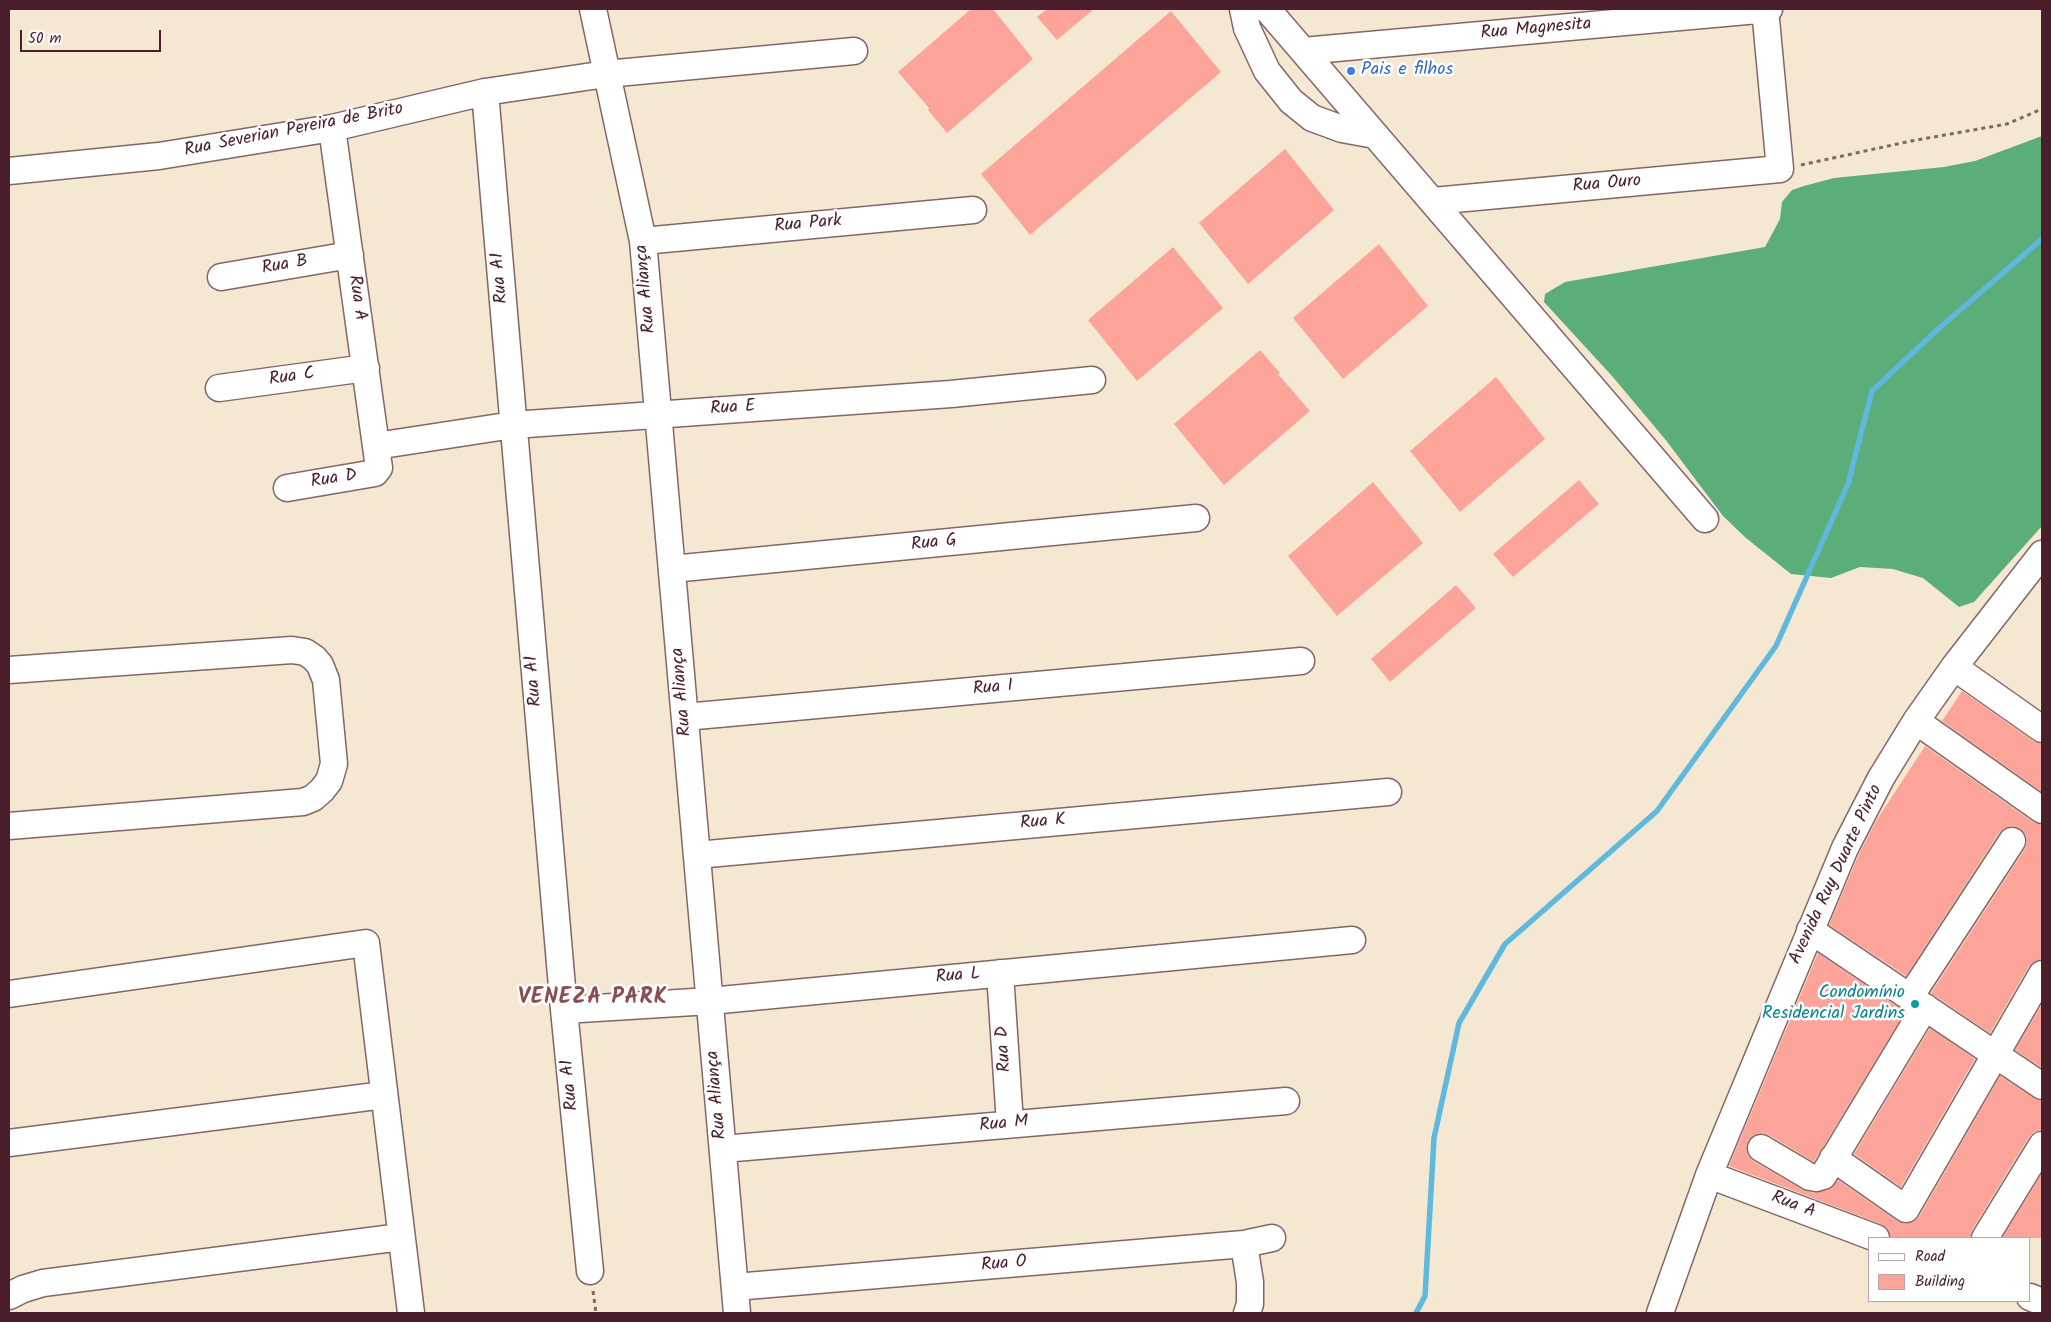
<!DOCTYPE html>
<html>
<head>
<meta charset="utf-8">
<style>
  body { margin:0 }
  #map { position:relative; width:2051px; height:1322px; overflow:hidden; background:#f4e8d2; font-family:Kalam,sans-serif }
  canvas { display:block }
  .frame { position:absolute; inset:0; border:10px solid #4a1f2b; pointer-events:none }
  .legend { position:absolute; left:1868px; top:1237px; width:162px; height:65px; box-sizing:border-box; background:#fff; border:1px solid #b7a5aa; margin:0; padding:6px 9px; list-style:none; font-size:15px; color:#4a1f2b }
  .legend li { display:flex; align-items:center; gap:10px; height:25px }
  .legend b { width:25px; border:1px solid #b7a5aa }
  .scale { position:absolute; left:20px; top:30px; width:141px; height:22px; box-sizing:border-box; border:2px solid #4a1f2b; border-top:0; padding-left:6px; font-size:15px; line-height:18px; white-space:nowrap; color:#4a1f2b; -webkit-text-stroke:4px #fff; paint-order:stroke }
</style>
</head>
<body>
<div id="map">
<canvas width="2051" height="1322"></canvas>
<div class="frame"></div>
<ul class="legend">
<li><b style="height:6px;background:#fff"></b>Road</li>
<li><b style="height:14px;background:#fda49a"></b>Building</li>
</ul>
<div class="scale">50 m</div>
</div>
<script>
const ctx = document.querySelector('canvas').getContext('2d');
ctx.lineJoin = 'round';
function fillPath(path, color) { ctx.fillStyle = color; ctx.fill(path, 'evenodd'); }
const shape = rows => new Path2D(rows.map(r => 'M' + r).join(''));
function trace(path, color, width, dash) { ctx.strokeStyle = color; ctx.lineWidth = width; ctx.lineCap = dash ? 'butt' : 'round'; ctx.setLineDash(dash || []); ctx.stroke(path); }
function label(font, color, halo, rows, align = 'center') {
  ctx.font = font + ' Kalam,sans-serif'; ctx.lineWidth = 5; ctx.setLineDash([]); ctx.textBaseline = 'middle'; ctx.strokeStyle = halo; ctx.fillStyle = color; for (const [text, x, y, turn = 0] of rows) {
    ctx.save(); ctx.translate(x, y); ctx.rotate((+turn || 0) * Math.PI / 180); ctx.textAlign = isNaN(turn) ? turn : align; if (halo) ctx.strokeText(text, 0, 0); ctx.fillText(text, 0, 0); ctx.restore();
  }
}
const forest = shape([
  [2042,136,2042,526,1974,602,1959,607,1923,578,1893,569,1860,567,1831,578,1791,574,1746,538,1723,516,1665,439,1612,376,1544,302,1545,294,1565,282,1765,247,1780,219,1782,202,1792,190,1804,186,1834,178,1944,167,1975,161]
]);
const stream = shape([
  [1416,1313,1425,1296,1434,1138,1459,1023,1505,944,1657,811,1776,646,1848,484,1872,391,1937,330,2042,239]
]);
const building = shape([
  [971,9,993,9,1033,59,947,133,928,110,929,108,898,72],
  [1047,9,1094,9,1057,40,1037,17],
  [1171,11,1221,72,1030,235,981,174],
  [1285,149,1334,210,1248,284,1199,223],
  [1379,244,1428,306,1343,379,1293,318],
  [1173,247,1223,308,1137,381,1088,320],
  [1260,350,1280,373,1278,374,1310,411,1224,485,1174,424],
  [1496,377,1545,439,1460,512,1410,451],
  [1579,480,1599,504,1513,577,1493,554],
  [1373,482,1423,543,1337,616,1288,556],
  [1456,585,1476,608,1390,682,1371,659],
  [1962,691,2033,741,2042,744,2042,792,1942,721],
  [1925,746,2033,822,2042,825,2042,959,2035,961,2029,966,1990,1033,1931,993,2025,849,2027,841,2026,835,2021,829,2012,826,2005,828,1999,833,1906,976,1829,925,1859,854,1876,821],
  [1818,953,1905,1012,1814,1162,1769,1135,1762,1133,1754,1135,1748,1140,1746,1147,1748,1155,1753,1161,1803,1190,1814,1193,1827,1190,1838,1180,1897,1221,1905,1224,1913,1222,1919,1217,2000,1076,2034,1098,2042,1101,2042,1130,2034,1132,2029,1137,1972,1230,1970,1238,1891,1238,1888,1229,1881,1224,1729,1166],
  [2042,1004,2042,1068,2015,1050],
  [1930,1028,1975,1059,1901,1187,1854,1154],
  [2042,1173,2042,1238,2002,1238]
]);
const path = shape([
  [1801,165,1911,141,2007,124,2042,109],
  [593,1291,596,1313]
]);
const minor = shape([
  [593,9,643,241,737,1313],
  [1243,9,1247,28,1267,71,1291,101,1312,118,1342,129,1375,135],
  [1267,9,1705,519],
  [1303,51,1769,9],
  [485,92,564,1010,590,1271],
  [9,171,159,156,332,128,485,92,606,74,854,51],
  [1433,201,1780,169,1765,9],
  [643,241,973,210],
  [221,277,350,255],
  [219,388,366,368],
  [376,446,513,425,951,394,1092,380],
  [287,488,375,473,379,468,332,128],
  [672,569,1196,518],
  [1954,667,2042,729],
  [9,670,292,650,305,652,314,658,320,665,326,680,334,764,329,781,322,790,313,798,303,802,9,826],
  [685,717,1301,661],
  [1916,721,2042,810],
  [697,855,1388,792],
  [1810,930,2042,1086],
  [1000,973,1010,1124],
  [9,994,366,943,411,1313],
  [1910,997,2012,841],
  [564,1010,710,1001,1352,940],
  [9,1143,384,1095],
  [1761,1148,1810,1177,1816,1178,1823,1176,1925,1007],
  [723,1149,1286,1101],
  [1833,1158,1906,1209,2042,974],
  [1709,1175,1876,1238],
  [1985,1238,2042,1145],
  [1244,1244,1250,1282,1250,1304,1247,1313],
  [735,1287,1244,1244,1272,1238],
  [9,1296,23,1289,43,1283,401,1237],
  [2030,1297,2042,1302],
  [1660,1313,1709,1175,1845,848,1881,778,1916,721,1954,667,2042,554]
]);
const markers = [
  [1351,71,5,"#3f7fe0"],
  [1915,1004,5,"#0f9aa8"]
];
const streetNames = [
  ["Rua Magnesita",1536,30,-5],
  ["Rua Severian Pereira de Brito",294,131,-11],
  ["Rua Ouro",1607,185,-5],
  ["Rua Park",808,225,-5],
  ["Rua B",285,266,-10],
  ["Rua A1",501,278,-95],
  ["Rua Aliança",647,289,-95],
  ["Rua A",356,298,82],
  ["Rua C",292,378,-8],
  ["Rua E",733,409,-4],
  ["Rua D",334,480,-9],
  ["Rua G",934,544,-6],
  ["Rua A1",535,681,-95],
  ["Rua I",993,689,-5],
  ["Rua Aliança",683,692,-95],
  ["Rua K",1043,823,-5],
  ["Avenida Ruy Duarte Pinto",1837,875,-65],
  ["Rua L",958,977,-5],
  ["Rua D",1005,1049,-94],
  ["Rua A1",571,1085,-96],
  ["Rua Aliança",718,1095,-95],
  ["Rua M",1004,1125,-5],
  ["Rua A",1793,1206,21],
  ["Rua O",1004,1265,-5]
];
const shopNames = [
  ["Pais e filhos",1361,71]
];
const cultureNames = [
  ["Condomínio",1905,994],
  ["Residencial Jardins",1905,1015]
];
const districtNames = [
  ["VENEZA PARK",593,999]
];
fillPath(forest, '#5bad7a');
trace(stream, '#5fb9dc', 5.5);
fillPath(building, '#fda49a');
trace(minor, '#866565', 29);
trace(path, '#866565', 3, [4, 4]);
trace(minor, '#fff', 26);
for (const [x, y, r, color] of markers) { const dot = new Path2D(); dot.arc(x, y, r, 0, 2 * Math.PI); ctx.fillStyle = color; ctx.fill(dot); trace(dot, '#fff', 2); }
label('18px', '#4a1f2b', '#fff', streetNames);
label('18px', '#366cbe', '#fff', shopNames, 'left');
label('18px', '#0d838f', '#fff', cultureNames, 'right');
ctx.letterSpacing = '1px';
label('bold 22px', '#894e52', '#fff', districtNames);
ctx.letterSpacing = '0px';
</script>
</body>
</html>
